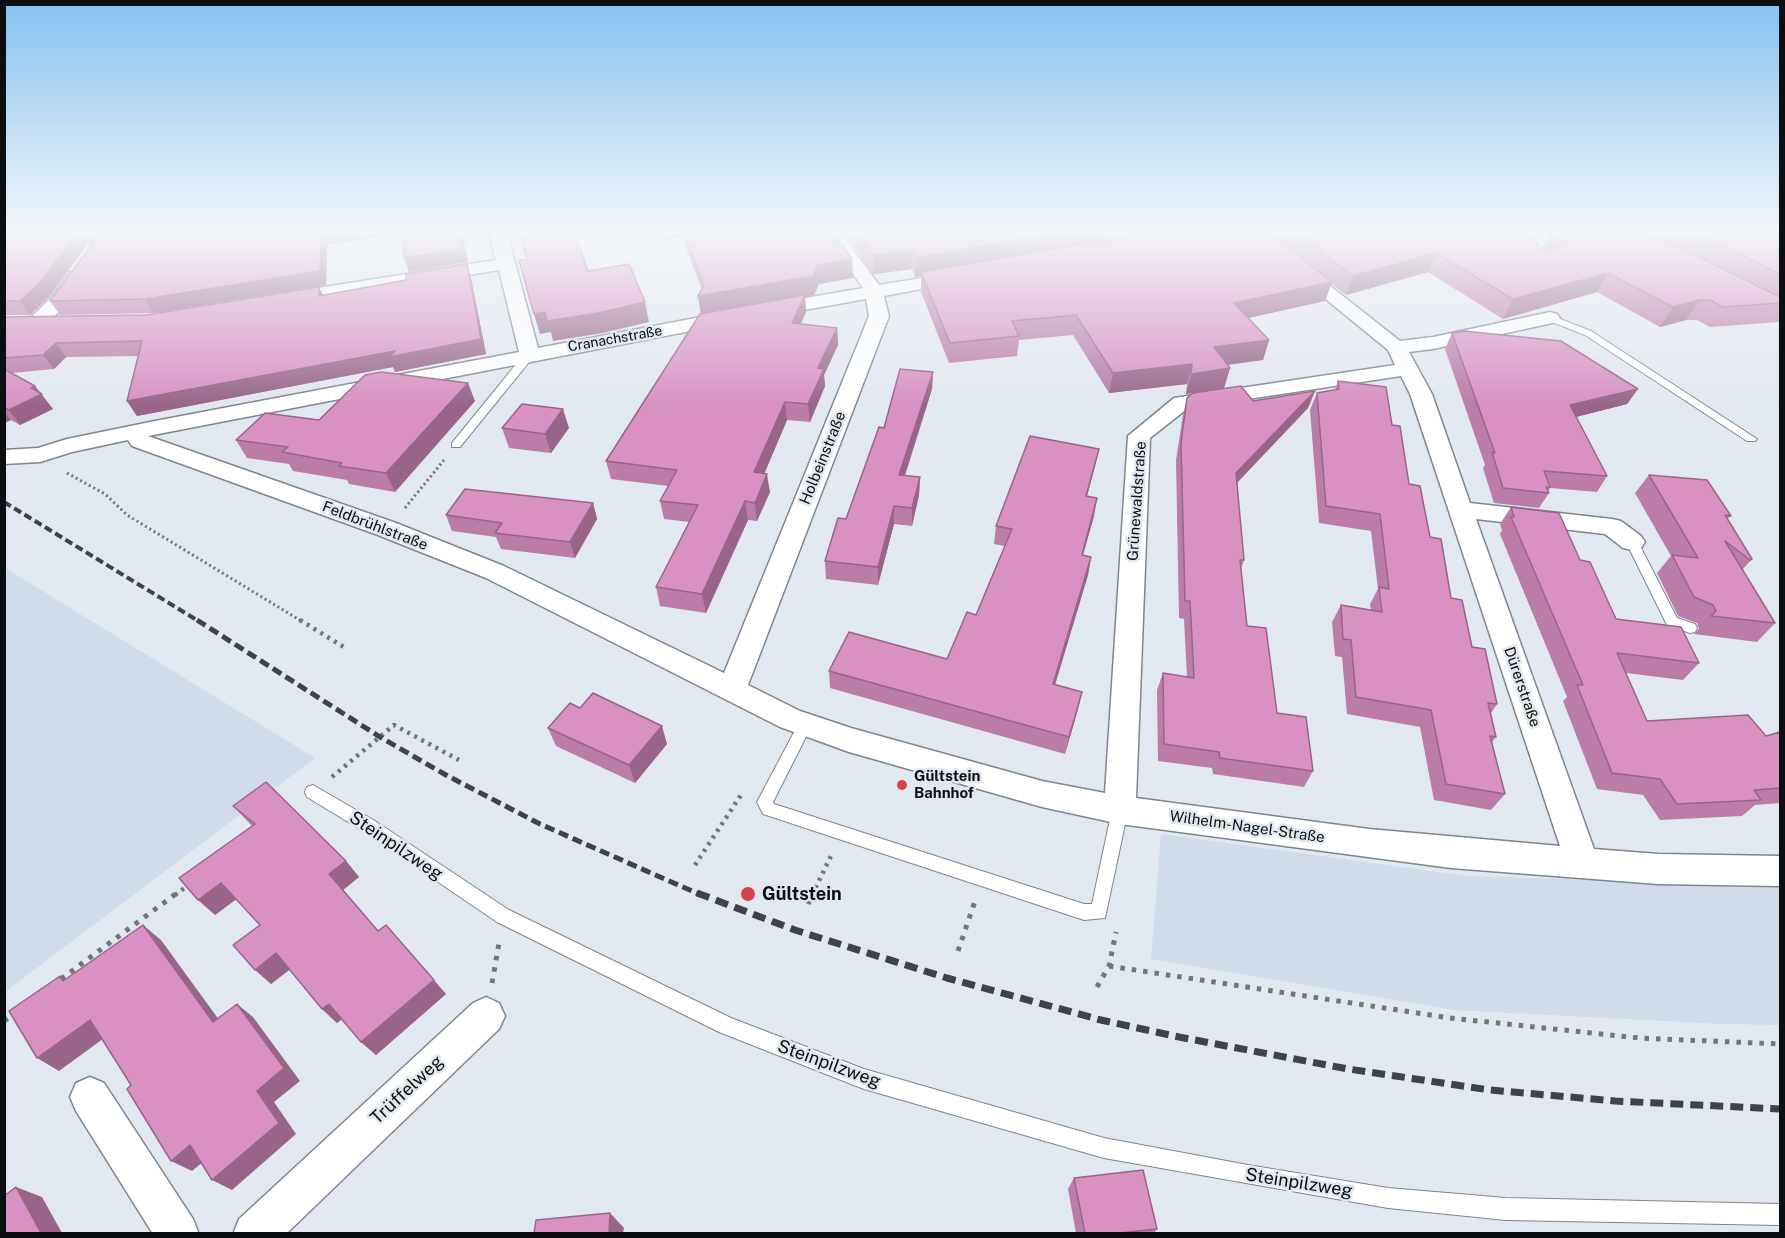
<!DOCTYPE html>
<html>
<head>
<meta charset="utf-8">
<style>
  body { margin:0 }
  #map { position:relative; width:1785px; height:1238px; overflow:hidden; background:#e2e8f0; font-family:"Public Sans",sans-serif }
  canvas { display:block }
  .frame { position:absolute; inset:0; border:6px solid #0c0f11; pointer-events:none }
</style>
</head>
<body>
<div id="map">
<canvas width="1785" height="1238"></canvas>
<div class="frame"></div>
</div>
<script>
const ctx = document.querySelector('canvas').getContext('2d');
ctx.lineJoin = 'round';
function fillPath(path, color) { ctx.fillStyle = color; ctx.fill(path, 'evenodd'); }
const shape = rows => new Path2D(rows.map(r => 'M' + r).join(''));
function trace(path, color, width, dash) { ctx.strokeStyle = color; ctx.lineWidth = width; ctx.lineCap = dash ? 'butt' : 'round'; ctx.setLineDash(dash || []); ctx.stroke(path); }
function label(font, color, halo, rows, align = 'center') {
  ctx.font = font + ' "Public Sans",sans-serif'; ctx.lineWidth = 5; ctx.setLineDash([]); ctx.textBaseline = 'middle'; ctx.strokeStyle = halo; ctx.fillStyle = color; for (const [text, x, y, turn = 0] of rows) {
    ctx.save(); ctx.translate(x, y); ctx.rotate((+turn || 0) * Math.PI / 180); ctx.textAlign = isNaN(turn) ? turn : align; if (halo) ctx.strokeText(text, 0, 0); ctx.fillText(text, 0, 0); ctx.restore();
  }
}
const built = shape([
  [5,568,315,758,5,992],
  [1161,834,1467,876,1780,886,1780,1025,1721,1024,1454,1010,1151,959]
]);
const pathFar2 = shape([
  [67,473,105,494,127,515,303,622],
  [405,508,444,460]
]);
const pathFar1 = shape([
  [300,620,347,649],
  [332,777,394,725,459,760],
  [695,865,741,795],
  [175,895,190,884],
  [812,895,831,856]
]);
const path = shape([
  [808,904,813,893],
  [958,951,975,901],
  [1109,966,1450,1018,1639,1038,1780,1044],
  [61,979,177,893],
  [492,983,499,943],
  [1097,987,1109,966,1116,932],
  [4,1021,14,1014]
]);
const service = shape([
  [1550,315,1591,331,1757,439,1755,441,1747,441,1585,335,1547,320,1545,318,1550,315],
  [530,351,534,352,534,356,460,447,452,447,452,443,526,352,530,351],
  [1632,538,1638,542,1677,618,1695,624,1697,628,1695,632,1690,633,1667,625,1626,542,1632,538],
  [805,719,810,721,812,725,773,802,774,804,1084,904,1092,904,1112,810,1114,805,1120,803,1126,805,1128,810,1105,918,1084,920,763,814,757,802,800,721,805,719],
  [313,785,375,821,509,910,731,1018,864,1069,1104,1138,1248,1165,1388,1188,1506,1198,1780,1204,1780,1225,1506,1220,1388,1208,1104,1158,864,1089,719,1032,497,922,363,831,307,797,305,792,307,787,313,785]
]);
const minor = shape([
  [489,233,507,233,538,348,727,312,734,314,737,318,734,322,727,324,148,436,396,523,504,566,724,673,869,316,866,299,771,316,764,314,761,310,764,306,771,304,863,288,825,233,841,233,879,285,958,272,964,273,967,277,964,281,884,296,889,316,748,685,800,711,851,728,1042,781,1105,793,1128,436,1174,398,1395,365,1388,350,1245,233,1263,233,1400,341,1433,337,1550,312,1557,314,1560,318,1557,322,1433,349,1409,352,1432,394,1470,503,1612,519,1621,521,1641,536,1645,542,1641,548,1632,550,1623,548,1605,534,1476,519,1594,849,1658,854,1780,856,1780,886,1658,884,1451,868,1120,824,1042,807,849,752,780,727,486,578,378,535,132,446,128,440,72,452,40,462,4,464,4,450,38,448,67,439,155,421,519,352,499,270,286,305,279,303,277,299,279,295,286,293,496,260,489,233],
  [1401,376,1410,394,1560,846,1369,829,1136,798,1150,438,1188,408,1401,376],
  [1537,233,1555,233,1541,248,1548,264,1545,268,1539,269,1533,268,1523,247,1537,233],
  [76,271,82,272,85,276,65,306,43,327,29,327,26,323,29,319,51,298,70,272,76,271],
  [486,997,499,1003,505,1016,499,1029,286,1234,233,1234,239,1219,473,1003,486,997],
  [90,1077,104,1083,193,1219,199,1234,153,1234,76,1111,70,1097,76,1083,90,1077]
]);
const railFar2 = shape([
  [4,502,200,622]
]);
const railFar1 = shape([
  [197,620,380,737,446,775,540,824,701,895]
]);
const rail = shape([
  [697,893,795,930,947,978,1101,1020,1179,1037,1348,1069,1490,1090,1615,1101,1780,1109]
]);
const wall = shape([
  [4,233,462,233,468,262,409,272,402,233,327,245,326,285,154,313,60,315,50,301,93,242,89,242,49,297,30,315,4,315],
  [661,233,834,233,853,278,819,284,814,295,805,297,806,312,801,324,837,328,838,345,824,375,825,386,810,422,787,420,764,474,770,492,757,521,748,520,706,613,660,606,656,587,690,522,664,519,660,501,668,486,611,479,606,461,701,313,698,296,702,290,682,237,664,240],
  [844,233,1534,233,1533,234,1542,251,1545,251,1544,248,1552,233,1780,233,1780,322,1710,327,1697,320,1686,320,1660,327,1597,292,1503,319,1428,272,1346,295,1331,284,1325,301,1249,318,1269,340,1263,360,1228,365,1230,368,1224,388,1186,394,1187,384,1109,393,1073,335,1019,340,1017,356,949,363,921,292,921,276,915,277,912,269,873,274],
  [471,278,486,354,395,372,393,367,137,416,127,401,138,356,66,357,54,369,12,373,35,386,53,409,20,425,11,420,4,422,4,317,146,315],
  [1452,333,1638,389,1627,404,1576,417,1607,476,1597,492,1550,488,1548,491,1549,493,1539,508,1494,503,1483,468,1485,465,1445,349],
  [933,372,932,389,905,476,920,477,919,495,912,526,894,524,878,585,826,579,825,561,846,519,884,428],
  [1338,381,1392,425,1409,484,1430,537,1451,598,1497,704,1491,713,1496,737,1492,742,1505,794,1491,810,1434,800,1420,727,1347,714,1342,657,1335,656,1332,622,1341,605,1371,610,1370,604,1378,589,1371,531,1319,523,1310,410,1317,393,1335,390],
  [1315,391,1308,408,1237,483,1244,560,1241,569,1247,626,1277,713,1313,771,1304,787,1213,774,1212,768,1158,761,1157,690,1163,673,1187,677,1184,619,1179,618,1176,460,1183,415,1187,398,1253,401],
  [475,401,395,492,349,484,347,480,293,471,289,464,247,458,236,440,319,420],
  [502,428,569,428,551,453,509,448],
  [1095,466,1087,496,1094,516,1083,555,1091,557,1088,575,1055,685,1078,709,1065,754,830,688,829,671,947,659,976,615,1005,546,994,544,996,526],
  [1649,475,1731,516,1727,519,1752,559,1742,570,1775,623,1757,642,1694,634,1699,629,1697,623,1678,616,1657,573,1671,556,1635,493],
  [593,503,597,519,575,558,501,549,496,537,452,531,446,515],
  [1511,507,1580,560,1616,619,1699,663,1683,680,1626,673,1647,721,1766,736,1780,732,1780,803,1755,805,1742,816,1660,820,1643,795,1597,789,1563,701,1567,697,1500,534,1502,530,1500,524],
  [580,708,667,744,635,783,556,746,548,728],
  [233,806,346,861,359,877,343,890,378,931,446,994,376,1055,361,1042,342,1019,337,1023,322,1009,289,969,271,984,260,925,236,899,215,915,252,826],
  [1074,1178,1157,1229,1154,1233,1076,1233,1068,1189]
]);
const shadedWall = shape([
  [77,233,83,233,89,242,49,297,30,315,20,301],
  [321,233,403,233,327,245,326,285,154,313,145,299],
  [460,233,462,233,468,262,409,272,404,258],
  [572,233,597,233,573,237],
  [663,233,681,233,682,237,664,240],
  [1061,233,1165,233,921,272,921,276,915,277,916,258],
  [912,250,912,269,873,274,873,255],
  [1436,253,1428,272,1346,295,1353,276],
  [852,259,853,278,819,284,814,295,805,297,806,312,793,340,701,316,698,296,818,265],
  [467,264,471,278,486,354,395,372,393,367,137,416,127,401],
  [1608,273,1597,292,1503,319,1513,299],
  [1332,282,1325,301,1229,322,1234,303],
  [319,287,326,301,319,296],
  [1699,300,1686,320,1660,327,1673,307],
  [645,302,649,322,603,333,553,341,551,332,540,334,534,314,545,312],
  [837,328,838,345,824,375,825,386,810,422,808,404,818,368],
  [1269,340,1263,360,1208,367,1214,347],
  [56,343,66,357,54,369,43,355],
  [1192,364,1187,384,1109,393,1113,373],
  [1230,368,1224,388,1186,394,1191,374],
  [933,372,932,389,899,493,899,475],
  [468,383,475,401,395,492,386,473],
  [35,386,53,409,20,425,9,410,31,388],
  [1638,389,1627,404,1560,421,1570,405],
  [1315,391,1308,408,1230,490,1236,473],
  [785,402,787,420,757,491,754,472],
  [563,409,569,428,551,453,545,434],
  [4,412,11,420,5,423,4,422],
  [1099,449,1095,466,1082,514,1086,496],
  [767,474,770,492,757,521,755,503],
  [920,477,919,495,912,526,912,508],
  [1097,498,1094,516,1078,572,1082,555],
  [745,501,748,520,706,613,702,594],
  [593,503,597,519,575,558,570,542],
  [894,506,894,524,878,585,878,567],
  [1091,557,1088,575,1050,701,1053,684],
  [1082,692,1078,709,1065,754,1069,737],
  [662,726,667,744,635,783,629,765],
  [346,861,359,877,343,890,329,874],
  [221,883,238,898,215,915,198,900],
  [143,925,161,940,230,1035,213,1022],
  [276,953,292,968,271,984,255,970],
  [434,980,446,994,376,1055,361,1042],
  [237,1004,253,1017,300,1081,274,1102,296,1134,232,1190,212,1180],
  [329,1004,344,1018,337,1023,322,1009],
  [90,1020,111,1033,59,1071,37,1058],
  [190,1145,210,1156,192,1171,171,1161],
  [16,1187,42,1197,62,1233,41,1233],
  [610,1213,624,1228,623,1233,609,1233]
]);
const building = shape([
  [4,233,77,233,40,283,20,301,4,301,4,233],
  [96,233,321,233,320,271,145,299,50,301,98,236,96,233],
  [402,233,460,233,464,249,404,258,402,233],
  [519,233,574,233,588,271,629,264,645,302,598,313,547,321,545,312,534,314,519,260,527,259,519,233],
  [684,233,834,233,852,259,818,265,813,276,698,296,704,286,684,233],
  [857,233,1061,233,916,258,912,250,873,255,857,233],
  [1145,233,1270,233,1332,282,1234,303,1269,340,1214,347,1230,368,1191,374,1192,364,1113,373,1076,315,1012,321,1019,336,950,343,921,272,1145,233],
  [1296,233,1532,233,1542,251,1555,251,1560,244,1555,233,1643,233,1669,242,1780,297,1780,303,1723,307,1710,300,1699,300,1673,307,1608,273,1513,299,1436,253,1353,276,1296,233],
  [1696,233,1780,233,1780,274,1696,233],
  [467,264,481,339,389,357,395,351,127,401,142,341,56,343,43,355,4,358,4,317,146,315,319,287,319,296,406,280,406,274,467,264],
  [805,295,792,323,837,328,818,368,824,369,808,404,785,402,754,472,767,474,755,503,745,501,702,594,656,587,698,505,660,501,677,470,606,461,700,314,805,295],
  [1464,331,1561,341,1638,389,1570,405,1607,476,1544,471,1550,487,1546,487,1549,493,1503,488,1492,452,1495,453,1452,333,1464,331],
  [4,369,35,386,31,388,42,394,9,410,4,408,4,369],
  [900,369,933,372,899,475,920,477,912,508,894,506,878,567,825,561,838,518,846,519,879,427,884,428,900,369],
  [381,372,468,383,386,473,339,466,342,463,282,452,288,447,236,440,265,413,319,420,365,375,381,372],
  [1338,381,1386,387,1392,425,1400,426,1409,484,1420,486,1430,537,1441,539,1451,598,1462,600,1472,647,1485,649,1497,704,1488,703,1496,737,1490,736,1505,794,1446,784,1431,710,1356,697,1351,640,1343,639,1341,605,1382,612,1379,587,1389,589,1380,514,1326,506,1317,393,1339,389,1338,381],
  [1241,386,1253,401,1315,391,1236,473,1244,560,1240,560,1247,626,1266,628,1277,713,1306,717,1313,771,1220,758,1219,752,1164,744,1163,673,1194,678,1190,601,1185,601,1181,443,1187,398,1193,393,1241,386],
  [522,404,563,409,545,434,502,428,522,404],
  [1030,436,1099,449,1086,496,1097,498,1082,555,1091,557,1053,684,1082,692,1069,737,829,671,849,632,947,659,967,612,976,615,1012,529,996,526,1030,436],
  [1649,475,1707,480,1731,516,1725,515,1752,559,1750,560,1725,541,1775,623,1711,616,1716,611,1713,605,1694,597,1672,555,1698,558,1649,475],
  [465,489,593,503,570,542,495,533,502,523,446,515,465,489],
  [1511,507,1559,513,1580,560,1590,562,1616,619,1681,627,1699,663,1617,653,1647,721,1748,715,1766,736,1780,732,1780,788,1754,790,1761,800,1677,804,1660,779,1612,773,1577,685,1583,685,1511,517,1514,517,1511,507],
  [593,693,662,726,629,765,548,728,570,703,580,708,593,693],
  [266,782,346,861,329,874,378,931,386,925,434,980,361,1042,329,1004,322,1009,276,953,255,970,233,945,260,925,221,883,198,900,179,878,255,824,233,806,266,782],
  [143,925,213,1022,237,1004,284,1068,257,1091,279,1123,212,1180,190,1145,171,1161,127,1089,131,1085,90,1020,37,1058,9,1011,60,976,63,981,143,925],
  [1143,1170,1157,1229,1119,1233,1085,1233,1074,1178,1143,1170],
  [16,1187,41,1233,4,1233,4,1196,16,1187],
  [610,1213,609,1233,534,1233,536,1220,610,1213]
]);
const markers = [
  [902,785,6,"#d3434a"],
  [748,894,8,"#d3434a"]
];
const farStreetnames = [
  ["Cranachstraße",615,339,-10]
];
const streetNames = [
  ["Holbeinstraße",823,458,-68],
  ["Grünewaldstraße",1137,501,-86],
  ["Feldbrühlstraße",375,526,21],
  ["Dürerstraße",1522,687,71],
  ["Wilhelm-Nagel-Straße",1247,827,8]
];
const poiNames = [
  ["Gültstein",914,776],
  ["Bahnhof",914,793]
];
const nearStreetnames = [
  ["Steinpilzweg",396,846,34],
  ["Steinpilzweg",829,1064,20],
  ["Trüffelweg",407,1090,-43],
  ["Steinpilzweg",1299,1183,9]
];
const nearPoinames = [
  ["Gültstein",762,894]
];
fillPath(built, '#d0dcea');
trace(service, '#7f858c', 2);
trace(minor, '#7f858c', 3);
trace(pathFar2, '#72767b', 3, [2, 3]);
trace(pathFar1, '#72767b', 4.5, [3, 5]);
trace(path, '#72767b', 5, [4.5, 7]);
fillPath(service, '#fff');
fillPath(minor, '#fff');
trace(railFar2, '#3f4246', 4, [8, 4]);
trace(railFar1, '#3f4246', 5, [10, 5]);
trace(rail, '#3f4246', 7, [13, 7]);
fillPath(wall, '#bb7ca8');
fillPath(shadedWall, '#986588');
fillPath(building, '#d990c3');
trace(building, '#986588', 1.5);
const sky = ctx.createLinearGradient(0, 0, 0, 406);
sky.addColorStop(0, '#85c3f1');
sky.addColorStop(0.57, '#f2f5f8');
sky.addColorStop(1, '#f2f5f800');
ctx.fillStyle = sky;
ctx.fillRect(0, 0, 1785, 406);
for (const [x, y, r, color] of markers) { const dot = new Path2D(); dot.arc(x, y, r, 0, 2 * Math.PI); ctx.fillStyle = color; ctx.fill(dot); trace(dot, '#e2e8f0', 2); }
label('14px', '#0c0f11', '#e2e8f0', farStreetnames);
label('15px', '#0c0f11', '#e2e8f0', streetNames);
label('bold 15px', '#0c0f11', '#e2e8f0', poiNames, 'left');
label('18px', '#0c0f11', '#e2e8f0', nearStreetnames);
label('bold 18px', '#0c0f11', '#e2e8f0', nearPoinames, 'left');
</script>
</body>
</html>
